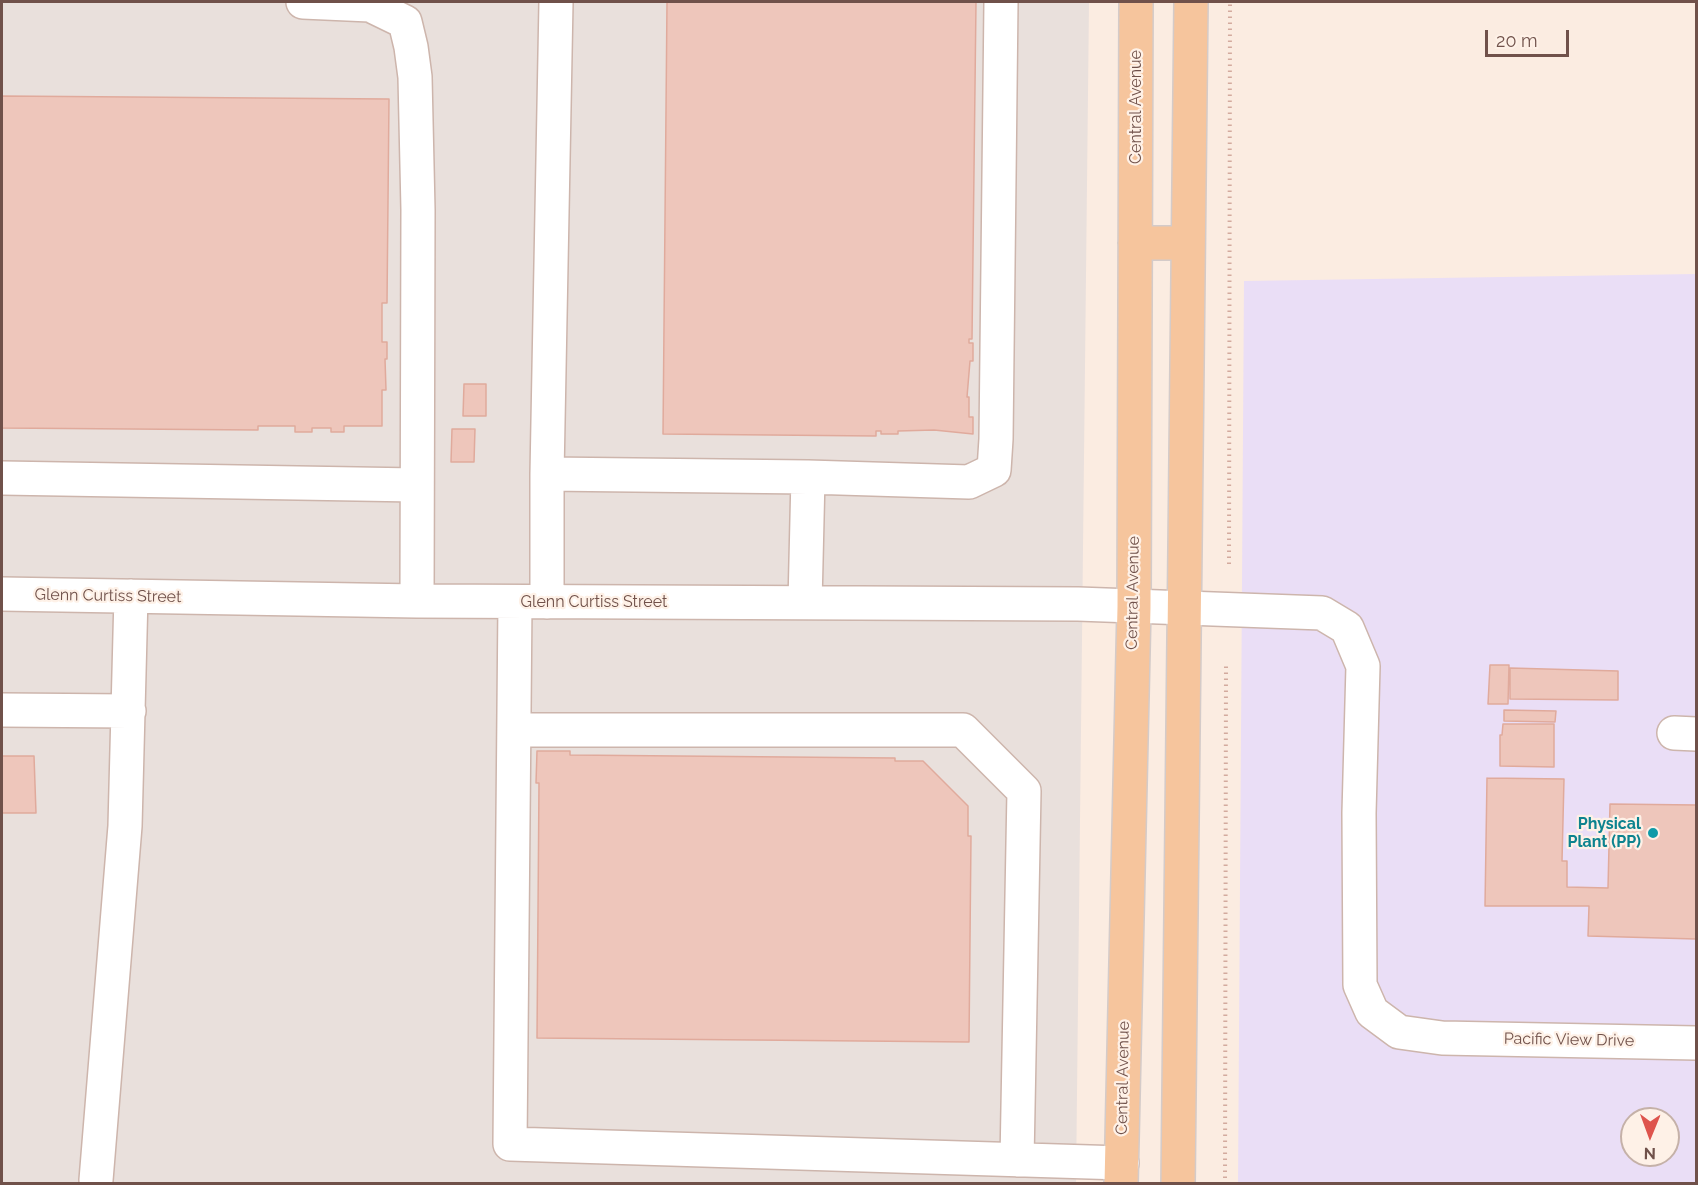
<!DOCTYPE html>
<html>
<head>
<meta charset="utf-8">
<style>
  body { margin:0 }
  #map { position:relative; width:1698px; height:1185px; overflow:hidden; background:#fbece1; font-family:Raleway,sans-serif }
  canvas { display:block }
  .frame { position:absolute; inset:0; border:3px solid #70514a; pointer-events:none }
  .north { position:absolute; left:1620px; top:1107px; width:60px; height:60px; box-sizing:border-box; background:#fef1e7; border:2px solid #c5b1a8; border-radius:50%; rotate:181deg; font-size:16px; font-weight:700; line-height:24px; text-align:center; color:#70514a }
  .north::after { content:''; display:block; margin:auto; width:21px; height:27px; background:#de544d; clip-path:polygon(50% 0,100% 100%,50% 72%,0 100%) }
  .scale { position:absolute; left:1485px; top:30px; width:84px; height:27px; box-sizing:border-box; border:3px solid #70514a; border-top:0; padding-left:8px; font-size:18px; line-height:21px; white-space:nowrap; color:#70514a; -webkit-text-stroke:4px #fef1e7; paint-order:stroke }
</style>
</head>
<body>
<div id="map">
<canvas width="1698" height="1185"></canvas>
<div class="frame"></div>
<div class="north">N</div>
<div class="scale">20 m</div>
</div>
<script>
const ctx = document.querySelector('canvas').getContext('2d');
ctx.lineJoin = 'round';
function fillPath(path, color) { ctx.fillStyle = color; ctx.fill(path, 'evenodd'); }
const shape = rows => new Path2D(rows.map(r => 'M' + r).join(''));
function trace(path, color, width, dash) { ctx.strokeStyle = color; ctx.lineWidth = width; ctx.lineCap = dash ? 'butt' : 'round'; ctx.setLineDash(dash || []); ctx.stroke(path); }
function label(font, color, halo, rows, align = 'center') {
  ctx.font = font + ' Raleway,sans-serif'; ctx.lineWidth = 4.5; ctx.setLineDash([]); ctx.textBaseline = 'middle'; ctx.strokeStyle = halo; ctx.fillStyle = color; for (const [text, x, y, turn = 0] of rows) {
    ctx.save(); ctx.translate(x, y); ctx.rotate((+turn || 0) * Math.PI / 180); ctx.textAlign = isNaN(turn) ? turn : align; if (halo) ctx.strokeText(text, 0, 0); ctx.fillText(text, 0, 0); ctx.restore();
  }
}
const industrial = shape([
  [2,2,1089,2,1076,1183,2,1184]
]);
const education = shape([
  [1696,274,1696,1183,1238,1184,1244,281],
  [1632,1119,1668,1119,1668,1155,1632,1155]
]);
const building = shape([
  [667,2,976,2,972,339,969,339,969,343,973,343,973,361,970,361,967,397,969,397,969,417,973,417,973,434,934,430,898,431,898,434,881,434,881,431,876,431,876,436,663,434,667,2],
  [2,96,389,99,387,303,382,303,382,342,387,342,387,359,385,359,386,390,382,390,382,426,344,426,344,432,331,432,331,428,312,428,312,432,295,432,295,426,258,426,258,430,2,428,2,96],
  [464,384,486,384,486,416,463,416,464,384],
  [452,429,475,429,474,462,451,462,452,429],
  [1490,665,1509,665,1508,704,1488,704,1490,665],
  [1510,668,1618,671,1618,700,1510,699,1510,668],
  [1504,710,1556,711,1555,722,1504,721,1504,710],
  [1503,724,1554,724,1554,767,1500,766,1500,735,1502,735,1503,724],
  [537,751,570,751,570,755,895,758,895,761,923,761,968,806,968,836,971,836,969,1042,537,1038,539,783,536,783,537,751],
  [2,756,34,756,36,813,2,813,2,756],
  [1487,778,1564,779,1562,861,1567,861,1567,887,1608,888,1610,804,1696,805,1696,939,1588,936,1589,906,1485,906,1487,778]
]);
const path = shape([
  [1229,564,1230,2],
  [1225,1184,1226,664]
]);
const minor = shape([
  [303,2,370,5,405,22,411,47,415,77,418,210,417,601],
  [547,474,556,2],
  [808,477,969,482,994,470,996,439,1001,2],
  [2,478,416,485],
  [2,594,417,601,1078,604,1322,613,1347,628,1363,666,1359,813,1360,985,1372,1012,1399,1032,1442,1038,1696,1043],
  [515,602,510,1144,1122,1163],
  [547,602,547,474,808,477,805,603],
  [2,710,129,711],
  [515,730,963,730,1024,791,1017,1160],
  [1674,733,1696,734],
  [96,1180,125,826,131,596]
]);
const major = shape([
  [1135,243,1188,243],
  [1121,1184,1134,607,1136,2],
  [1178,1184,1191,2]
]);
const markers = [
  [1653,833,6,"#0f9aa8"]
];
const streetNames = [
  ["Central Avenue",1136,107,-90],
  ["Central Avenue",1133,593,-89],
  ["Glenn Curtiss Street",108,596,1],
  ["Glenn Curtiss Street",594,602],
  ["Pacific View Drive",1569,1040,1],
  ["Central Avenue",1123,1078,-89]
];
const cultureNames = [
  ["Physical",1641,824],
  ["Plant (PP)",1641,842]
];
fillPath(industrial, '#e9e0dc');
fillPath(education, '#eadef6');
fillPath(building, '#eec6bb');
trace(building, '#e0aa9c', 1.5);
trace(minor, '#cdb5ac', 36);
trace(major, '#d4cbc9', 36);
trace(path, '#d3aa9e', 4, [1.5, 4.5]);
trace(minor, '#fff', 33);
trace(major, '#f6c59d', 33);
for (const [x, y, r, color] of markers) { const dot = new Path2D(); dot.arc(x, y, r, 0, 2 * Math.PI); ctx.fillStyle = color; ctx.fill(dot); trace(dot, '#fef1e7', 2); }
label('16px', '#70514a', '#fef1e7', streetNames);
label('bold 16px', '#0d838f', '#fef1e7', cultureNames, 'right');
</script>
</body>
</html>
